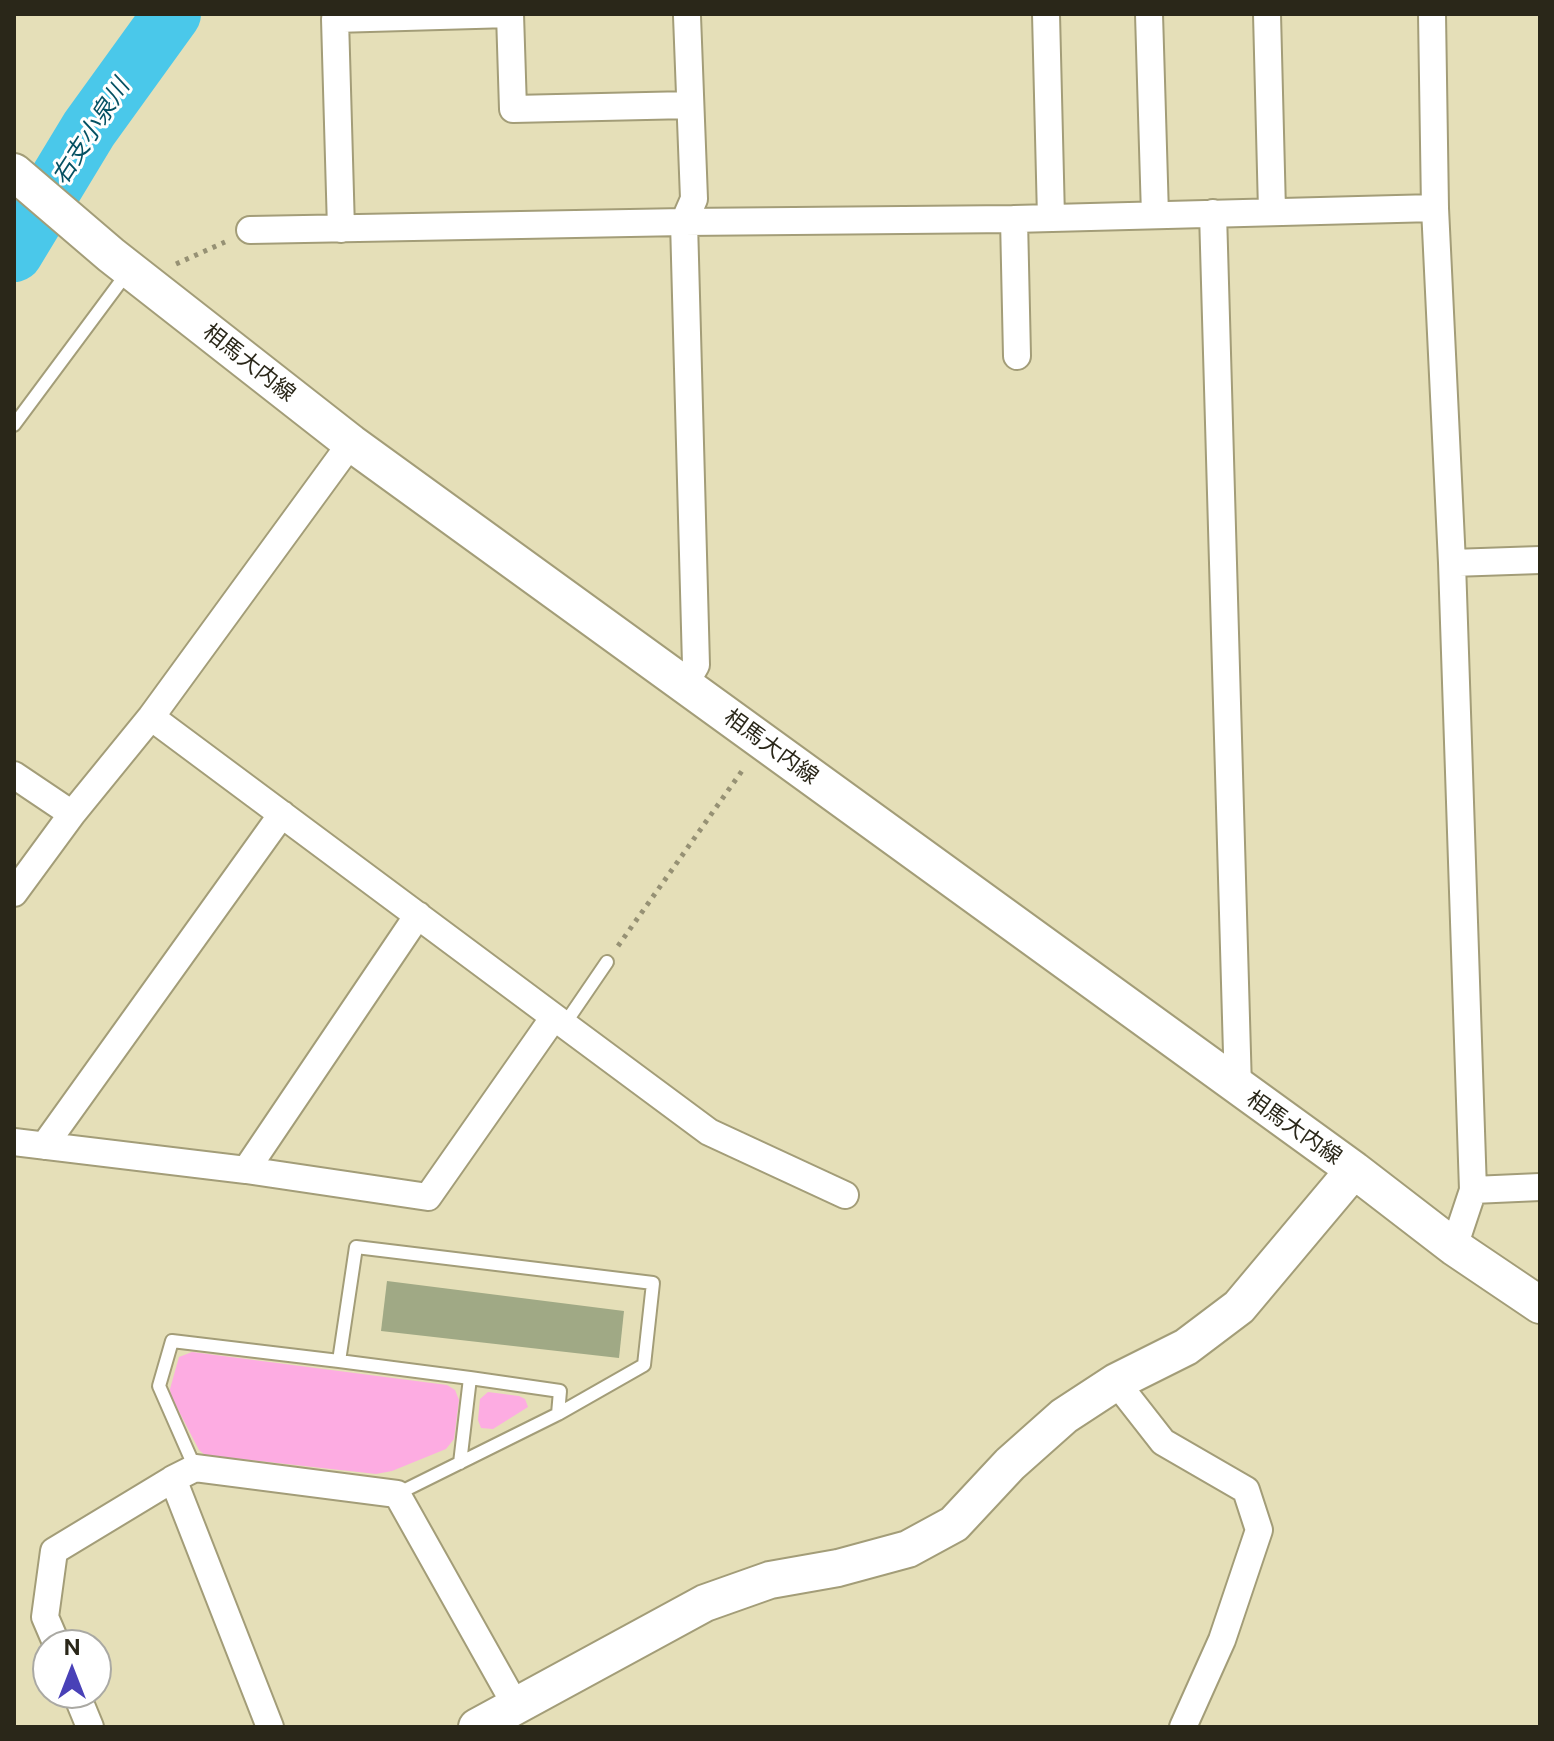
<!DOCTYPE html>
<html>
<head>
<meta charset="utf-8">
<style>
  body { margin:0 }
  #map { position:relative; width:1554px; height:1741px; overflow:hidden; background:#e5dfb8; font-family:"Public Sans",sans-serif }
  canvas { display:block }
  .frame { position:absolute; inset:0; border:16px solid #2a2719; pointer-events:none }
  .north { position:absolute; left:32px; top:1629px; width:80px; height:80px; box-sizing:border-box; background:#fff; border:2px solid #aaa9a3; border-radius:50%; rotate:0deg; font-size:22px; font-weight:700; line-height:32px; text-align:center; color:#2a2719 }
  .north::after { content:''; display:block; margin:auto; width:28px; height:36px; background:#4941b7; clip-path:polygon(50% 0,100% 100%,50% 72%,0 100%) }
</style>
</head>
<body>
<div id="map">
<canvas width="1554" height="1741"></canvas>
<div class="frame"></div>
<div class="north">N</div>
</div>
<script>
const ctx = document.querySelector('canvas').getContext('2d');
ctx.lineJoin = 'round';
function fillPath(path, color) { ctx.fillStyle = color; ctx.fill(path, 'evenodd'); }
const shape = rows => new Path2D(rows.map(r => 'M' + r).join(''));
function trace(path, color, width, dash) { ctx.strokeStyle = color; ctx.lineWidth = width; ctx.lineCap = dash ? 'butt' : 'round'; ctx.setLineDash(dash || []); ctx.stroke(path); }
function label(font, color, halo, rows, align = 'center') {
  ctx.font = font + ' "Public Sans","Noto Sans JP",sans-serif'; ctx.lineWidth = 6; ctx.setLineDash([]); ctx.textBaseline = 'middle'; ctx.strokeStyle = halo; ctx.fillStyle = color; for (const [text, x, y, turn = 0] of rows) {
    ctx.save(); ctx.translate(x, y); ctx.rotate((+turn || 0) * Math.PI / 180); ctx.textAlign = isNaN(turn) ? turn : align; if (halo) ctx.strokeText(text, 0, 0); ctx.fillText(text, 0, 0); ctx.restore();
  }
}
const green = shape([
  [192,1352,447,1385,455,1390,459,1400,454,1439,446,1449,392,1471,376,1474,205,1455,199,1450,171,1396,170,1389,179,1357],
  [488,1392,519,1396,525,1399,528,1407,493,1429,481,1428,478,1420,480,1399]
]);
const river = shape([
  [14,253,89,129,172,14]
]);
const building = shape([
  [387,1281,624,1311,619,1358,381,1331]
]);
const path = shape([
  [176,264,225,242],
  [618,946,744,768]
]);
const lane = shape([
  [14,425,127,273],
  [564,1025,607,962],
  [339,1361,470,1378,460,1463],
  [470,1378,560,1391,558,1414],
  [195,1468,159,1386,172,1341,339,1361,356,1247,653,1283,644,1365,558,1414,397,1494]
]);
const street = shape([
  [1046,14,1051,218],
  [1149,14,1155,215],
  [1267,14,1272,211],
  [1432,14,1435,208,1452,563,1473,1190,1454,1247],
  [1213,213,1238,1088],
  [1014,219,1017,356],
  [341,229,335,19,510,14,513,109,690,105],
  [250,230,684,222,1014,219,1435,208],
  [1452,563,1540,560],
  [685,684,696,665,684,222,694,199,687,16],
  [14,775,72,814],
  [14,893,72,814,151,717,351,443],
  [554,1017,709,1132,845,1195],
  [14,1142,246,1170,428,1197,554,1017,151,717],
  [44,1146,282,814],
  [246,1170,418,915],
  [1473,1190,1540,1187],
  [1116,1382,1163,1442,1246,1490,1259,1530,1222,1640,1183,1727],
  [173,1479,195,1468,397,1494,516,1706],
  [57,1645,45,1617,54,1551,173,1479,270,1727],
  [76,1693,90,1727]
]);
const secondary = shape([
  [14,172,111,255,351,443,1354,1170,1454,1247,1540,1305],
  [477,1727,705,1603,770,1580,838,1568,908,1549,954,1524,1010,1464,1064,1416,1116,1382,1186,1347,1239,1307,1354,1170]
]);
const streetNames = [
  ["相馬大内線",249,363,38],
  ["相馬大内線",771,747,36],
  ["相馬大内線",1294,1128,35]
];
const waterNames = [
  ["右支小泉川",91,132,-57]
];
fillPath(green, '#fdace2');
trace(river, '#4ac8ea', 58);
fillPath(building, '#a0a985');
trace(lane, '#a39d78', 16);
trace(street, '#a39d78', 30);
trace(secondary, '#a39d78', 40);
trace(path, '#969174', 5, [4, 6]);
trace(lane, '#fff', 12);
trace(street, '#fff', 26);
trace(secondary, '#fff', 36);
label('22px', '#2a2719', '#fff', streetNames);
label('italic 24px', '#055163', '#fff', waterNames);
</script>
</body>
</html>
